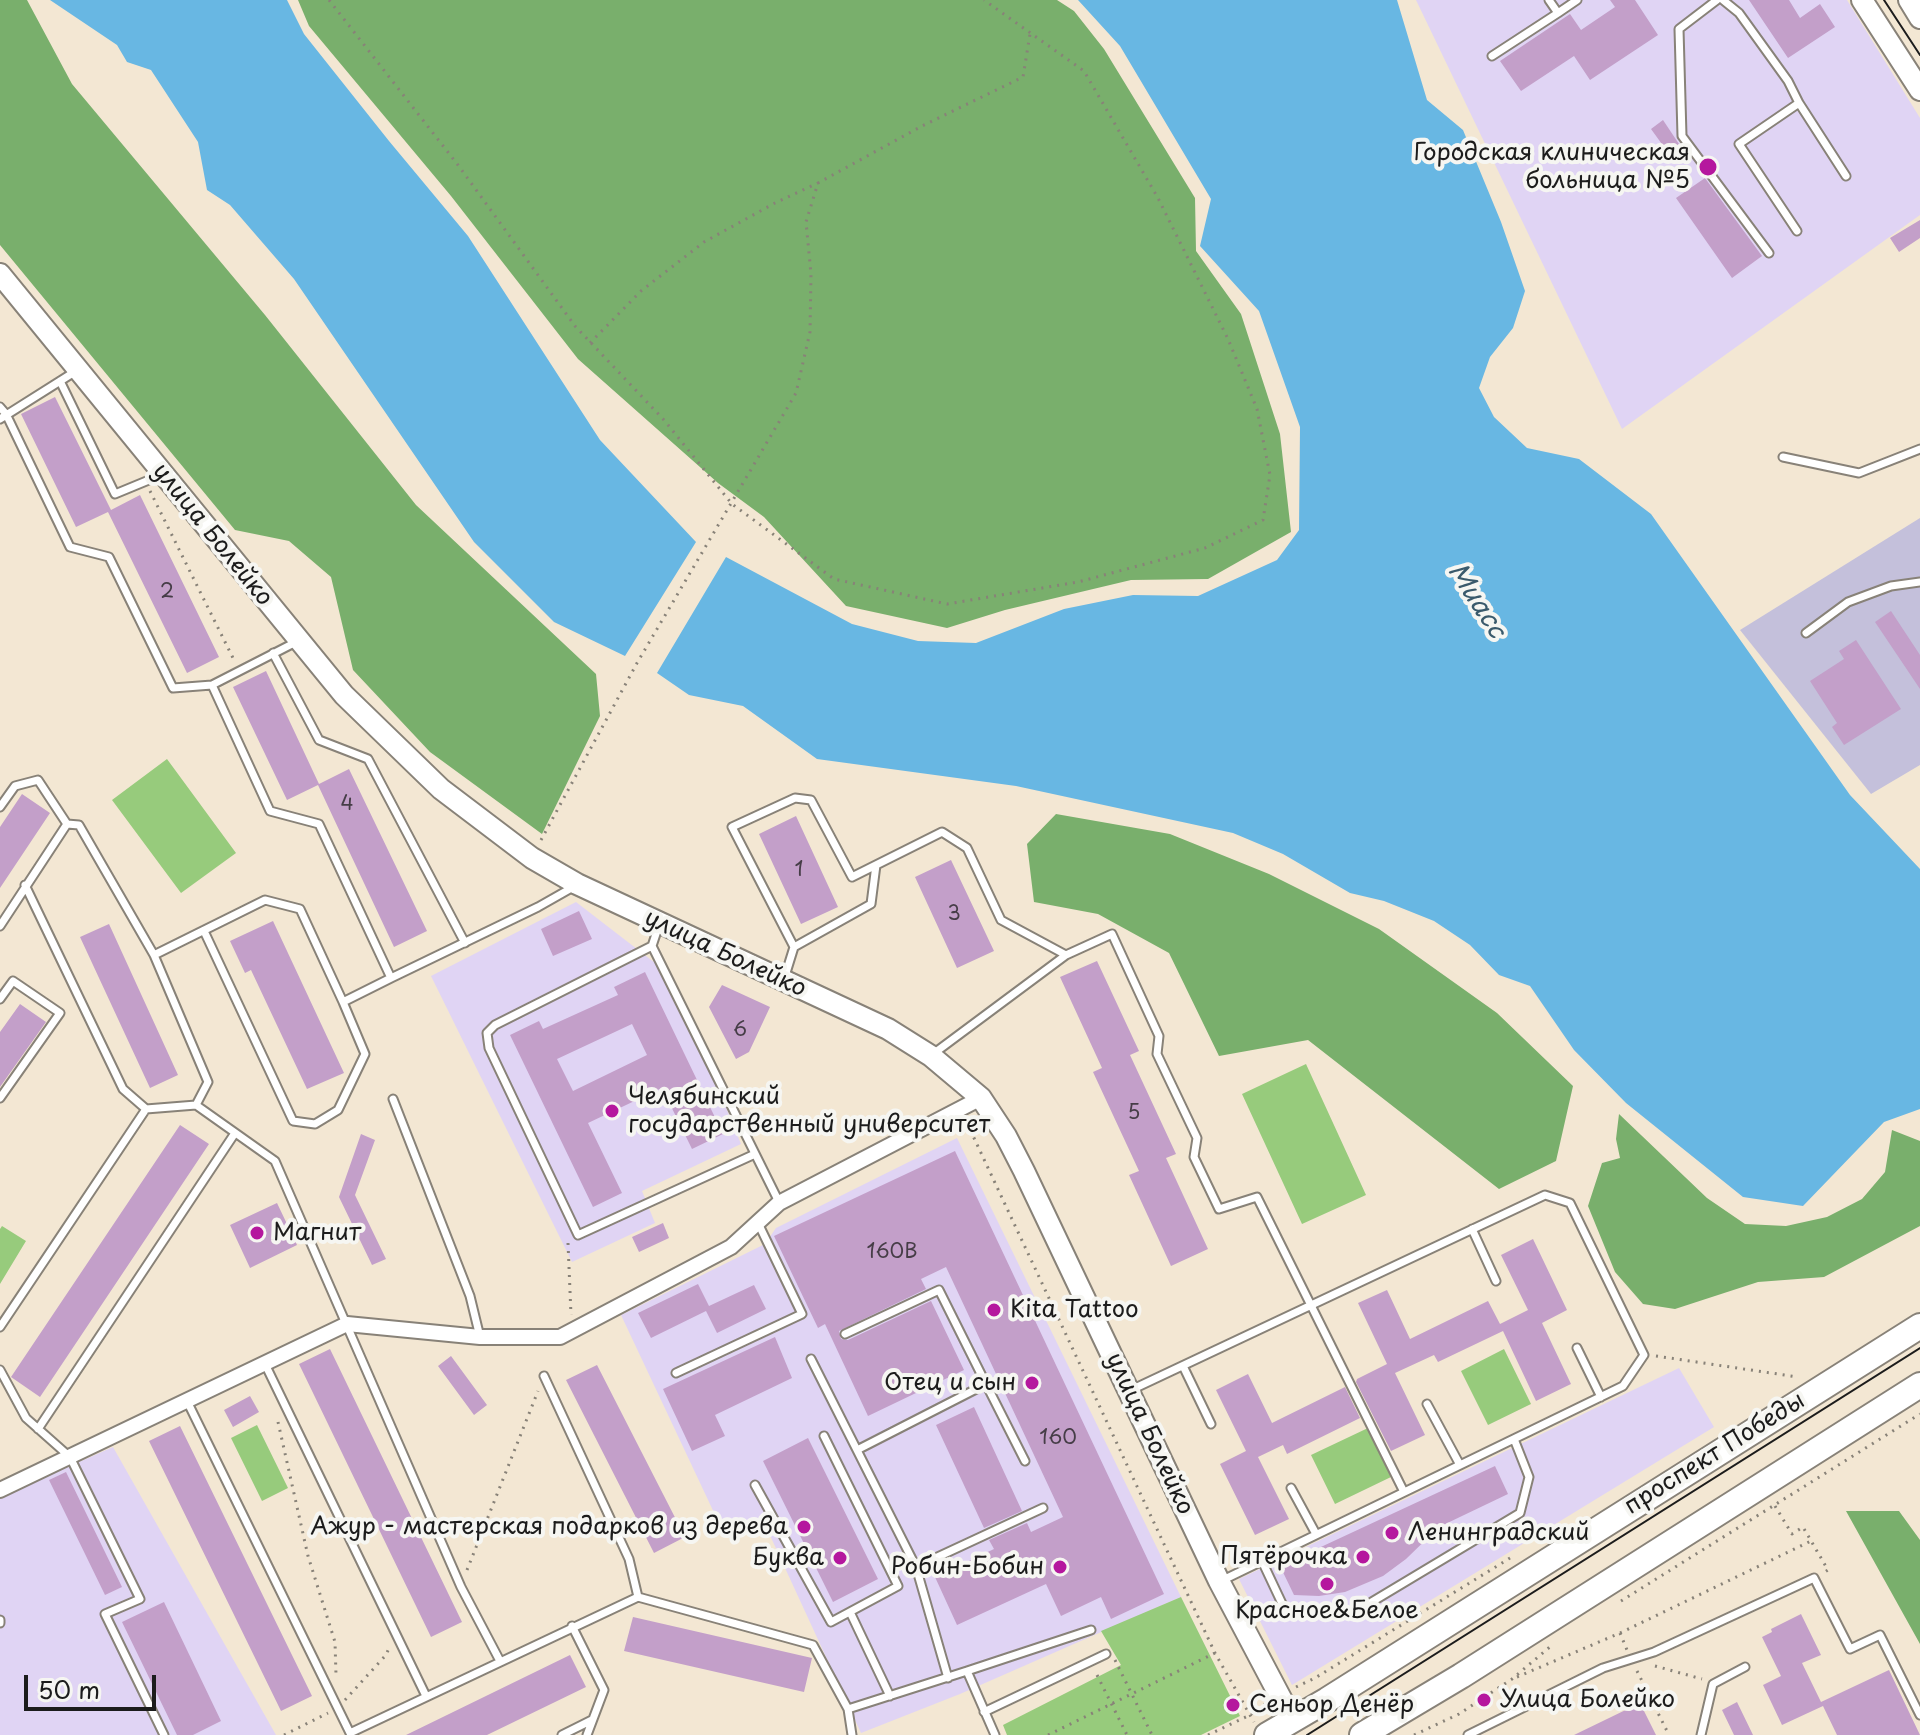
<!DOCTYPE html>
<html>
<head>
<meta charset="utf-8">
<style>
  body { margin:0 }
  #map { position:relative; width:1920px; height:1735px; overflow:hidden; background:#f3e7d3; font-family:"Playpen Sans",sans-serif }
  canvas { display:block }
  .scale { position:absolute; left:24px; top:1675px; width:132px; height:36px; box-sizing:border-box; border:4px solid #1c1c1c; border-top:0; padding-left:10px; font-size:24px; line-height:28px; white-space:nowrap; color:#1c1c1c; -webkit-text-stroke:6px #f6f6f2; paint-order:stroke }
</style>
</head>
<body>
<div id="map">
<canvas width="1920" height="1735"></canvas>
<div class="scale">50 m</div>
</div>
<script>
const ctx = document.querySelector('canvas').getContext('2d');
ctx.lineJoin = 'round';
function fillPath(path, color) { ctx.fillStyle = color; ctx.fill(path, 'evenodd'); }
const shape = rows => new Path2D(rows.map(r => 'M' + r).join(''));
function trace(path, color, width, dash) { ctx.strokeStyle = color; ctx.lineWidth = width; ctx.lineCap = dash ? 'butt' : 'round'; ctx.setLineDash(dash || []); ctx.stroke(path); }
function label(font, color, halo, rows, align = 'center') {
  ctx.font = font + ' "Playpen Sans",sans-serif'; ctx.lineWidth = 8; ctx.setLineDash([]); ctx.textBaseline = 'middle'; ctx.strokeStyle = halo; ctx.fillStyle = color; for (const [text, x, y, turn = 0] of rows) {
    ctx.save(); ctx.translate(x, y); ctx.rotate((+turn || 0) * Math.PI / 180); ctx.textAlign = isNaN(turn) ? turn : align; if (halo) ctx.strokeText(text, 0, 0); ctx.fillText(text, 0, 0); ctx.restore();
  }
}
const built = shape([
  [1416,0,1847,0,1920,118,1920,215,1622,429],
  [576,902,659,966,714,1078,741,1144,642,1191,655,1223,572,1262,431,976],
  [957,1138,1181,1597,960,1694,861,1733,762,1518,725,1536,621,1315,765,1244,776,1228],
  [1679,1368,1714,1427,1292,1685,1239,1579],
  [113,1447,276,1735,0,1735,0,1497]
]);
const industrial = shape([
  [1920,518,1920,765,1871,794,1740,630]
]);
const green = shape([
  [167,759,236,853,181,893,112,800],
  [1306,1064,1366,1195,1302,1224,1242,1094],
  [2,1226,26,1241,0,1284,0,1229],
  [1504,1349,1531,1404,1488,1425,1461,1371],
  [257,1425,288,1488,262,1501,231,1438],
  [1368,1428,1391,1477,1335,1504,1311,1455],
  [1181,1597,1240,1716,1201,1735,1007,1735,1003,1725,1121,1665,1101,1631]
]);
const forest = shape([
  [0,0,27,0,72,84,265,315,416,505,596,674,600,716,542,834,430,752,353,670,331,577,289,541,235,530,0,245],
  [298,0,1057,0,1074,11,1104,49,1195,198,1196,251,1241,314,1280,434,1291,532,1208,579,1131,580,1005,610,947,628,846,606,764,517,718,483,578,359,451,196,309,26],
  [1056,814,1170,834,1269,874,1379,929,1497,1013,1573,1086,1556,1161,1499,1189,1308,1040,1219,1056,1169,953,1098,914,1034,902,1027,844],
  [1619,1114,1707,1198,1745,1224,1786,1226,1827,1217,1862,1199,1885,1172,1892,1130,1920,1141,1920,1226,1824,1277,1758,1282,1675,1309,1643,1304,1615,1272,1588,1206,1602,1163,1620,1158,1616,1139],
  [1846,1511,1899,1511,1920,1540,1920,1644]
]);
const water = shape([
  [50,0,287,0,304,34,389,141,468,236,600,440,696,542,625,656,554,622,474,542,294,279,230,205,207,190,198,142,151,70,127,62,117,45],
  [1078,0,1397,0,1427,100,1463,130,1501,222,1525,291,1513,328,1490,357,1479,388,1494,417,1527,448,1579,459,1651,514,1850,795,1920,869,1920,1109,1884,1122,1803,1206,1743,1197,1626,1103,1574,1050,1530,986,1499,975,1470,945,1434,921,1384,901,1350,893,1283,854,1233,833,1016,786,817,759,743,706,689,695,657,673,726,557,852,624,918,641,976,643,1064,609,1133,595,1198,596,1277,560,1299,530,1300,427,1259,311,1200,246,1211,199,1120,46]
]);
const building = shape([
  [1610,0,1635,0,1658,35,1590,80,1574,56,1521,91,1500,61,1570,14,1581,30,1615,7],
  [1749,0,1789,0,1800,18,1820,4,1835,27,1788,58],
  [1663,120,1683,150,1672,158,1651,129],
  [1705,178,1762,256,1732,278,1676,198],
  [1920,220,1920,238,1899,252,1890,238],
  [55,397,111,510,140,495,219,657,187,673,108,512,76,527,21,414],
  [1891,611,1920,655,1920,689,1875,622],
  [1856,640,1901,709,1844,745,1832,727,1837,723,1810,681,1844,659,1839,651],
  [266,671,319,784,349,769,427,931,394,947,318,785,287,800,233,687],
  [22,794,50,813,0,888,0,827],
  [796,816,838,907,801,924,759,834],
  [951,860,994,951,957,968,915,877],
  [579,911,592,939,553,956,541,929],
  [273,921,344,1073,307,1089,251,970,245,973,230,941],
  [109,924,178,1075,150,1088,80,937],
  [1097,961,1139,1051,1130,1055,1176,1154,1166,1158,1208,1249,1171,1266,1129,1175,1139,1171,1093,1072,1102,1068,1060,977],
  [645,972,723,1134,692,1149,662,1088,588,1123,622,1193,593,1207,510,1035,539,1021,543,1029,618,995,614,987],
  [632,1024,647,1055,573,1091,557,1059],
  [722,985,770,1007,749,1052,736,1059,709,1007],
  [20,1004,46,1022,0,1087,0,1032],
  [180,1125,209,1144,40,1397,11,1377],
  [361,1134,375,1140,355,1195,386,1259,372,1265,339,1197],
  [955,1151,1164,1594,1111,1619,1101,1597,1061,1616,1046,1584,957,1625,935,1577,994,1549,989,1540,1027,1523,1031,1532,1063,1517,946,1267,921,1279,926,1289,839,1331,841,1339,848,1340,931,1301,964,1370,868,1416,825,1324,818,1328,774,1236],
  [277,1203,297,1245,250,1268,230,1225],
  [663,1223,669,1238,639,1252,632,1237],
  [1533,1239,1567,1310,1542,1323,1571,1384,1536,1401,1503,1331,1438,1362,1434,1355,1395,1373,1425,1435,1391,1451,1356,1382,1357,1379,1387,1364,1358,1303,1387,1290,1410,1339,1488,1301,1500,1324,1528,1310,1501,1255],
  [698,1284,709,1306,754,1285,766,1309,717,1333,706,1311,651,1338,638,1313],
  [775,1337,792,1378,715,1415,725,1436,692,1451,663,1389],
  [330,1349,462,1622,431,1637,299,1364],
  [451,1356,487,1405,474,1415,438,1366],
  [597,1365,685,1537,654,1553,566,1380],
  [1248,1374,1272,1423,1345,1387,1360,1418,1287,1454,1283,1445,1258,1457,1289,1519,1255,1535,1220,1464,1246,1451,1216,1390],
  [250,1396,259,1412,233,1427,224,1410],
  [974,1407,1022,1511,984,1528,936,1425],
  [180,1426,312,1696,281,1711,149,1441],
  [808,1438,878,1579,833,1602,763,1461],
  [1495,1466,1508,1494,1439,1527,1406,1559,1383,1576,1345,1592,1319,1596,1294,1595,1280,1566],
  [66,1472,122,1587,105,1595,49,1480],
  [164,1602,221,1721,193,1735,177,1735,122,1622],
  [1801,1614,1821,1655,1802,1663,1821,1702,1889,1670,1920,1735,1837,1735,1823,1706,1782,1725,1763,1685,1781,1676,1762,1637,1772,1632,1771,1629],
  [633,1617,812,1658,804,1692,624,1651],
  [570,1655,586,1687,487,1735,406,1735],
  [1737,1702,1753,1735,1734,1735,1722,1710],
  [1640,1703,1656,1735,1574,1735]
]);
const path = shape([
  [329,0,458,165,575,326,664,420,732,504,834,579,947,604,1078,582,1205,548,1263,520,1270,475,1257,409,1228,339,1158,198,1084,71,984,0],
  [590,343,641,291,704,242,775,203,818,183],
  [150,491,234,660],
  [541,840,637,663,796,393,810,332,811,274,806,222,818,183,922,126,1023,77,1030,34],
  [967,1123,1215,1653,1254,1722],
  [568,1243,571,1315],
  [1656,1356,1798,1377],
  [278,1422,308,1556,335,1642,336,1675],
  [1775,1506,1792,1534,1803,1527,1828,1570,1825,1572],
  [467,1570,538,1391],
  [1621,1601,1920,1414],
  [1620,1633,1627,1650],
  [1115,1660,1152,1735],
  [1655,1666,1702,1679],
  [1637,1671,1669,1735],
  [1097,1675,1127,1735],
  [1517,1677,1620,1633,1811,1541],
  [1296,1687,1315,1678,1515,1555],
  [345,1700,386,1655,389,1648],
  [284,1735,328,1713],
  [1048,1735,1215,1653],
  [1208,1735,1250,1715,1265,1704],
  [1414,1735,1459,1714,1512,1679,1551,1646]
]);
const lane = shape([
  [1549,0,1558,13,1577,0],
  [1717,0,1679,29,1682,136,1769,253],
  [1723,0,1739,13,1788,81,1799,103,1846,176],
  [1492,56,1558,13],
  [1797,231,1739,144,1799,103],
  [60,381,115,494,161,475],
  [0,407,6,414,70,547,109,557,173,688,212,685,298,641],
  [0,419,76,371],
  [1783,457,1859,473,1920,449],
  [1806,633,1848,602,1891,586,1920,582],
  [273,653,319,740,368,759,465,943],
  [212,685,270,811,319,824,391,978,538,907,575,886],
  [0,807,15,786,38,780,67,824,0,926],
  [25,885,123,1089,146,1109],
  [659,925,652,946,495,1025,487,1033,489,1048,578,1235,755,1154],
  [204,931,293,1121,315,1124,338,1110,365,1054,343,1002],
  [652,946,779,1202],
  [794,947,732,827,795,798,811,800,852,877,942,832,967,848,1001,920,1066,955,1112,934,1159,1036,1157,1054,1197,1138,1194,1157,1219,1209,1257,1197,1404,1492],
  [154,955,265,900,300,909,343,1002,391,978],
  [785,976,794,947,871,904,876,865],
  [0,999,13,981,60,1013,0,1098],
  [933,1054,1066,955],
  [393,1099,470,1296,480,1337],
  [196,1105,275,1161,461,1587,500,1661],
  [1472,1229,1496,1281],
  [0,1327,146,1109,196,1105,208,1082,154,955,79,825,67,824],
  [845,1334,939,1290,986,1384,857,1450],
  [1577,1348,1601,1397],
  [811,1359,916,1567,948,1678],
  [265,1364,426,1696],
  [1183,1366,1211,1424],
  [0,1370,26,1418,70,1457,140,1599,105,1614,164,1735],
  [676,1373,802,1314,758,1223],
  [544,1376,629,1559,638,1597],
  [986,1384,1025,1461],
  [1131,1390,1545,1195,1570,1203,1644,1355,1623,1386,1223,1580],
  [187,1401,350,1733,638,1597,813,1645,848,1709],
  [1427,1404,1460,1465],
  [38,1429,235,1133],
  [755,1485,831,1622,898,1586,824,1436],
  [1291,1488,1316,1534],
  [1262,1561,1286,1612,1355,1612,1520,1513,1529,1477,1514,1439],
  [916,1567,1043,1508],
  [850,1612,890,1696],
  [0,1620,0,1623],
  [572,1626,604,1690,587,1735],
  [967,1671,1091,1630],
  [984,1712,1106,1654],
  [562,1735,592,1720],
  [852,1735,848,1709,967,1671,995,1735],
  [1468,1735,1603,1668,1654,1652,1814,1578,1850,1649,1880,1635,1920,1715],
  [1701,1735,1713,1684,1745,1667]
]);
const street = shape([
  [0,1490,347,1324,480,1337,560,1337,731,1247,779,1203,981,1098]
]);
const secondary = shape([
  [1862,0,1920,90],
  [1909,0,1920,18],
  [0,274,344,695,441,789,532,858,577,884,888,1029,931,1056,981,1098,1006,1136,1024,1171,1219,1581,1293,1721]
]);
const primary = shape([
  [1267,1735,1327,1700,1920,1326],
  [1362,1735,1461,1676,1920,1385]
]);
const tram = shape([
  [1884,0,1920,55],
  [1307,1735,1920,1348]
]);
const markers = [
  [1708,167,10,"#b5179e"],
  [612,1111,8,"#b5179e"],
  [257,1233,8,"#b5179e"],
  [994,1310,8,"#b5179e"],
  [1032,1383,8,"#b5179e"],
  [804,1527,8,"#b5179e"],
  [1392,1533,8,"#b5179e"],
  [1363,1557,8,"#b5179e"],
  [840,1558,8,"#b5179e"],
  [1060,1567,8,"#b5179e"],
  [1327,1584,8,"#b5179e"],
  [1484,1700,8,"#b5179e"],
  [1233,1705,8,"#b5179e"]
];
const numberNames = [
  ["2",167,592],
  ["4",347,804],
  ["1",799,870],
  ["3",954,914],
  ["6",740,1030],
  ["5",1134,1113],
  ["160В",892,1252],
  ["160",1058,1438]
];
const poiNames = [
  ["Городская клиническая",1690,153],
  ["больница №5",1690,181],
  ["Челябинский",628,1097,"left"],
  ["государственный университет",628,1125,"left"],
  ["Магнит",273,1233,"left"],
  ["Kita Tattoo",1010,1310,"left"],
  ["Отец и сын",1016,1383],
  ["Ажур - мастерская подарков из дерева",788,1527],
  ["Ленинградский",1408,1533,"left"],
  ["Пятёрочка",1347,1557],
  ["Буква",824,1558],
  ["Робин-Бобин",1044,1567],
  ["Красное&Белое",1327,1611,"center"],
  ["Улица Болейко",1500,1700,"left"],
  ["Сеньор Денёр",1249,1705,"left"]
];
const streetNames = [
  ["улица Болейко",212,535,51],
  ["улица Болейко",725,954,25],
  ["улица Болейко",1149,1434,65],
  ["проспект Победы",1715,1454,-32]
];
const waterNames = [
  ["Миасс",1476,601,57]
];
fillPath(built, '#e0d4f4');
fillPath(industrial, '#c4c0db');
fillPath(green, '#97cb7c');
fillPath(forest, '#79af6c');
fillPath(water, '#68b7e3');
fillPath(building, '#c39fc9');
trace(lane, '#888278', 11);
trace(street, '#888278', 18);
trace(secondary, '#888278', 24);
trace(primary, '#888278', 28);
trace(path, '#888278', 3, [2, 6]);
trace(lane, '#fff', 7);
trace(street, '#fff', 14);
trace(secondary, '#fff', 20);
trace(primary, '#fff', 24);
trace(tram, '#1c1c1c', 2);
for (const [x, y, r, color] of markers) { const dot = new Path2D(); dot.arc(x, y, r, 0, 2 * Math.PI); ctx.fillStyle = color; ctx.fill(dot); trace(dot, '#f6f6f2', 3); }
label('20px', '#463d47', null, numberNames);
label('24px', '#1c1c1c', '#f6f6f2', poiNames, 'right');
label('24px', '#1c1c1c', '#f6f6f2', streetNames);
label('italic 26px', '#3a5a6c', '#f6f6f2', waterNames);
</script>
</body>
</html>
